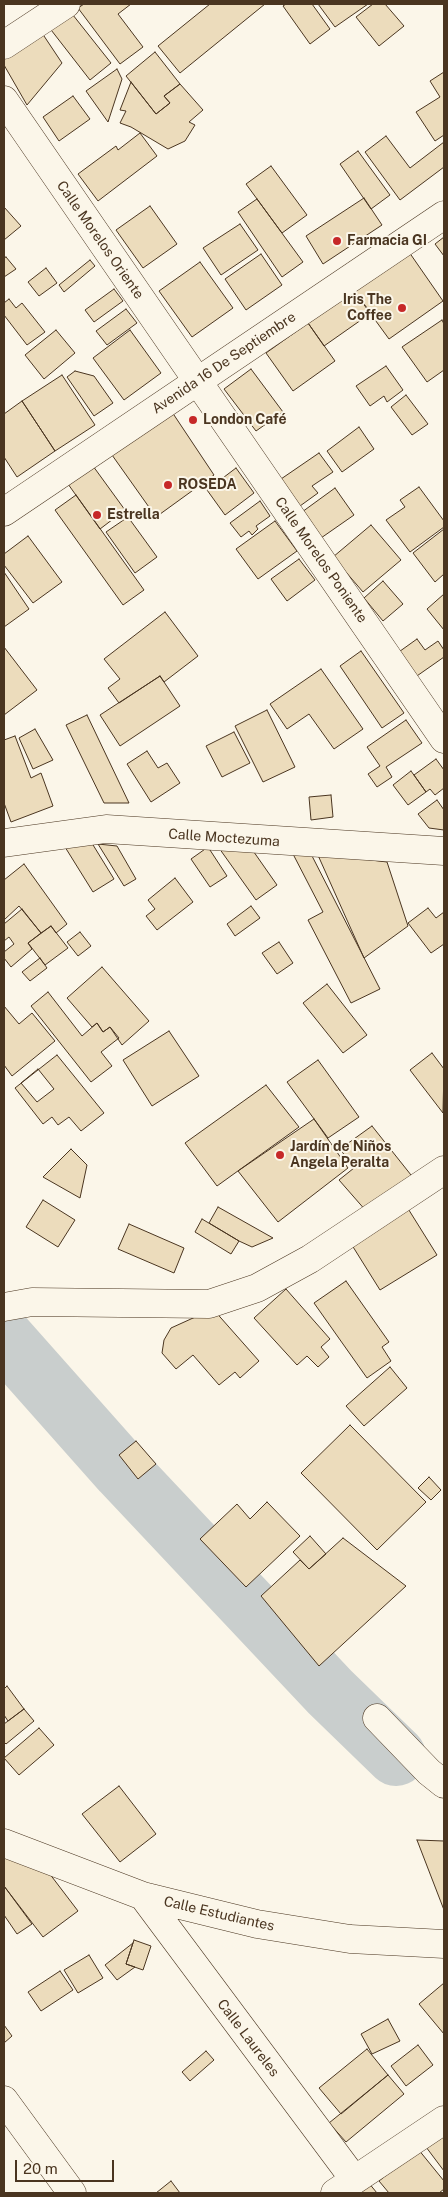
<!DOCTYPE html>
<html>
<head>
<meta charset="utf-8">
<style>
  body { margin:0 }
  #map { position:relative; width:448px; height:2197px; overflow:hidden; background:#fbf6e9; font-family:"Public Sans",sans-serif }
  canvas { display:block }
  .frame { position:absolute; inset:0; border:5px solid #4a3520; pointer-events:none }
  .scale { position:absolute; left:15px; top:2160px; width:99px; height:22px; box-sizing:border-box; border:2px solid #4a3520; border-top:0; padding-left:6px; font-size:15px; line-height:18px; white-space:nowrap; color:#4a3520; -webkit-text-stroke:4px #fbf6e9; paint-order:stroke }
</style>
</head>
<body>
<div id="map">
<canvas width="448" height="2197"></canvas>
<div class="frame"></div>
<div class="scale">20 m</div>
</div>
<script>
const ctx = document.querySelector('canvas').getContext('2d');
ctx.lineJoin = 'round';
const shape = rows => new Path2D(rows.map(r => 'M' + r).join(''));
function trace(path, color, width, dash) { ctx.strokeStyle = color; ctx.lineWidth = width; ctx.lineCap = dash ? 'butt' : 'round'; ctx.setLineDash(dash || []); ctx.stroke(path); }
function fillPath(path, color) { ctx.fillStyle = color; ctx.fill(path, 'evenodd'); }
function label(font, color, halo, rows, align = 'center') {
  ctx.font = font + ' "Public Sans",sans-serif'; ctx.lineWidth = 4; ctx.setLineDash([]); ctx.textBaseline = 'middle'; ctx.strokeStyle = halo; ctx.fillStyle = color; for (const [text, x, y, turn = 0] of rows) {
    ctx.save(); ctx.translate(x, y); ctx.rotate((+turn || 0) * Math.PI / 180); ctx.textAlign = isNaN(turn) ? turn : align; if (halo) ctx.strokeText(text, 0, 0); ctx.fillText(text, 0, 0); ctx.restore();
  }
}
const river = shape([
  [4,1338,122,1471,330,1692,396,1756]
]);
const building = shape([
  [84,4,131,4,118,14,143,47,120,64,78,8,84,4],
  [210,4,265,4,180,73,158,46,210,4],
  [286,4,312,4,330,29,310,44,283,6,286,4],
  [318,4,368,4,335,27,318,4],
  [373,4,385,4,404,26,379,46,356,17,373,4],
  [69,10,111,63,90,80,48,26,69,10],
  [40,30,62,63,27,105,4,65,4,58,40,30],
  [155,52,180,84,164,96,170,103,156,114,126,76,155,52],
  [117,69,122,79,108,122,86,91,117,69],
  [444,72,444,135,435,141,416,112,440,97,430,81,444,72],
  [131,82,156,114,170,103,164,96,180,84,203,110,189,122,195,125,185,141,168,149,131,127,120,123,126,111,120,110,131,82],
  [73,96,90,119,59,141,43,117,73,96],
  [140,133,157,156,98,201,78,174,116,146,118,150,140,133],
  [386,136,410,168,444,142,444,167,400,200,365,152,386,136],
  [358,151,390,195,371,209,340,164,358,151],
  [271,166,307,215,282,233,246,184,271,166],
  [364,198,382,225,323,264,306,236,364,198],
  [257,199,303,262,282,277,238,212,257,199],
  [150,206,177,244,143,268,116,230,150,206],
  [4,207,21,226,4,240,4,207],
  [240,224,258,250,221,275,203,248,240,224],
  [444,237,444,256,435,244,444,237],
  [409,252,443,301,389,339,354,291,409,252],
  [261,254,282,285,246,310,225,279,261,254],
  [6,257,16,269,4,277,4,258,6,257],
  [90,260,95,266,64,292,59,285,90,260],
  [200,262,233,308,192,337,159,291,200,262],
  [46,268,57,283,39,296,28,282,46,268],
  [114,289,123,301,94,322,85,310,114,289],
  [354,291,371,313,324,346,308,323,354,291],
  [9,299,16,308,22,303,45,332,27,345,4,315,4,303,9,299],
  [126,309,137,323,107,345,96,331,126,309],
  [442,320,444,324,444,370,427,382,402,347,442,320],
  [308,323,335,361,293,391,266,353,308,323],
  [56,330,75,353,44,379,25,355,56,330],
  [130,330,161,373,124,400,93,358,130,330],
  [386,366,403,390,387,402,384,396,370,406,356,386,386,366],
  [251,369,283,412,256,431,224,389,251,369],
  [75,371,94,376,113,403,94,416,67,377,75,371],
  [62,375,95,425,55,451,22,401,62,375],
  [406,395,428,424,412,435,391,407,406,395],
  [22,401,55,451,17,477,4,457,4,414,22,401],
  [172,412,214,475,156,517,112,455,172,412],
  [359,427,374,449,342,472,327,451,359,427],
  [319,453,333,472,312,486,318,493,300,506,281,479,319,453],
  [93,466,125,510,100,529,68,484,93,466],
  [236,468,254,493,225,515,207,490,236,468],
  [419,487,444,521,444,527,410,552,386,520,405,507,400,500,419,487],
  [335,488,354,515,321,538,302,512,335,488],
  [76,495,144,590,123,605,55,510,76,495],
  [260,501,270,516,256,526,258,529,252,535,249,531,241,537,230,523,260,501],
  [128,517,157,557,135,573,106,532,128,517],
  [275,521,297,551,258,579,236,549,275,521],
  [371,525,401,560,363,592,333,557,371,525],
  [444,529,444,574,435,582,413,553,444,529],
  [28,536,62,582,33,603,4,565,4,554,28,536],
  [299,559,315,580,287,601,271,579,299,559],
  [4,572,29,609,4,627,4,572],
  [383,581,403,604,383,621,364,598,383,581],
  [444,594,444,630,427,609,444,594],
  [165,612,198,656,164,682,160,676,119,703,108,688,120,679,104,659,165,612],
  [417,639,425,650,438,641,444,650,444,657,414,678,396,654,417,639],
  [4,647,37,690,4,715,4,647],
  [361,651,404,713,382,728,340,666,361,651],
  [321,669,363,729,334,749,309,714,287,729,270,704,321,669],
  [160,676,180,706,120,746,100,715,160,676],
  [267,710,295,767,263,782,235,726,267,710],
  [87,715,129,803,104,803,66,725,87,715],
  [406,720,422,743,386,767,392,777,377,787,368,774,380,766,367,747,406,720],
  [35,729,53,760,33,769,19,738,35,729],
  [234,732,250,763,222,777,206,746,234,732],
  [15,736,31,778,41,773,53,806,11,822,4,803,4,740,15,736],
  [147,751,158,768,167,763,180,783,151,802,127,764,147,751],
  [436,759,444,770,444,788,435,795,430,789,426,792,414,775,436,759],
  [411,771,426,792,408,805,393,785,411,771],
  [331,795,333,817,311,820,309,797,331,795],
  [437,800,444,810,444,830,429,828,418,814,437,800],
  [90,840,114,879,93,892,65,847,90,840],
  [98,844,117,846,136,879,124,886,98,844],
  [249,845,277,885,256,900,219,848,249,845],
  [208,847,227,876,210,887,191,859,208,847],
  [310,852,380,989,351,1003,308,920,323,912,293,854,310,852],
  [317,853,387,862,408,926,364,958,317,853],
  [24,864,67,924,56,933,51,926,41,933,19,906,4,920,4,880,24,864],
  [175,878,193,902,157,930,146,916,155,909,148,900,175,878],
  [251,906,260,918,235,936,227,924,251,906],
  [428,908,436,918,444,912,444,944,431,953,408,923,428,908],
  [22,909,41,933,28,943,32,949,11,967,4,958,4,952,14,944,9,937,4,941,4,924,22,909],
  [51,926,68,948,45,965,28,943,51,926],
  [80,932,91,946,78,956,67,942,80,932],
  [279,942,293,963,277,974,262,953,279,942],
  [40,958,47,968,30,981,22,972,40,958],
  [102,967,149,1021,122,1045,110,1027,103,1032,97,1023,92,1027,67,998,102,967],
  [327,984,367,1035,343,1053,303,1003,327,984],
  [48,992,82,1036,97,1023,103,1032,110,1027,119,1038,101,1052,112,1066,91,1082,31,1006,48,992],
  [4,1006,19,1024,32,1013,55,1041,12,1076,4,1065,4,1006],
  [169,1031,199,1076,152,1106,123,1060,169,1031],
  [432,1053,444,1069,443,1113,410,1070,432,1053],
  [57,1055,104,1113,81,1131,69,1117,58,1125,52,1117,43,1124,15,1088,57,1055],
  [318,1060,359,1117,328,1138,287,1082,318,1060],
  [38,1069,54,1089,37,1102,21,1083,38,1069],
  [266,1085,299,1127,217,1186,185,1143,266,1085],
  [314,1119,348,1168,278,1222,238,1171,314,1119],
  [372,1126,415,1180,367,1212,339,1180,354,1168,340,1149,372,1126],
  [71,1149,87,1165,80,1198,43,1177,71,1149],
  [43,1200,75,1220,58,1247,26,1227,43,1200],
  [218,1207,273,1238,252,1247,239,1241,209,1223,218,1207],
  [407,1207,437,1255,380,1290,350,1242,407,1207],
  [202,1219,239,1241,231,1254,195,1232,202,1219],
  [129,1224,184,1248,174,1273,118,1249,129,1224],
  [346,1281,389,1342,382,1347,391,1361,367,1378,314,1303,346,1281],
  [286,1289,330,1339,321,1347,329,1357,318,1367,307,1356,297,1365,254,1318,286,1289],
  [213,1309,259,1361,240,1378,235,1372,219,1385,193,1355,176,1369,162,1353,164,1340,171,1328,213,1309],
  [390,1367,407,1388,364,1426,346,1406,390,1367],
  [350,1425,426,1502,377,1550,301,1473,350,1425],
  [136,1441,156,1464,138,1479,119,1455,136,1441],
  [429,1477,441,1490,431,1500,418,1488,429,1477],
  [267,1502,300,1536,246,1587,200,1539,237,1504,250,1519,267,1502],
  [310,1536,326,1554,309,1569,293,1552,310,1536],
  [343,1538,406,1586,319,1666,261,1596,300,1560,309,1569,343,1538],
  [7,1686,24,1709,8,1721,4,1715,4,1689,7,1686],
  [24,1709,34,1721,6,1744,4,1742,4,1724,24,1709],
  [39,1728,54,1745,19,1775,4,1758,39,1728],
  [119,1786,156,1834,120,1862,82,1814,119,1786],
  [417,1840,444,1841,444,1910,417,1840],
  [4,1854,46,1869,78,1911,43,1937,4,1886,4,1854],
  [4,1886,32,1924,17,1934,4,1915,4,1886],
  [134,1940,151,1946,143,1970,126,1964,134,1940],
  [133,1943,126,1964,135,1967,117,1980,105,1965,133,1943],
  [89,1955,103,1978,78,1993,64,1970,89,1955],
  [60,1971,73,1990,41,2011,28,1992,60,1971],
  [444,1983,444,2034,419,2004,444,1983],
  [388,2019,400,2041,372,2054,361,2034,388,2019],
  [4,2025,12,2036,4,2043,4,2025],
  [418,2045,433,2065,406,2086,391,2066,418,2045],
  [367,2049,388,2075,341,2114,319,2088,367,2049],
  [206,2051,214,2060,190,2081,182,2072,206,2051],
  [388,2075,404,2094,346,2142,329,2123,388,2075],
  [444,2131,444,2171,423,2143,444,2131],
  [418,2149,444,2181,444,2189,439,2193,389,2193,379,2181,418,2149],
  [171,2181,180,2193,156,2193,171,2181],
  [368,2182,377,2193,354,2193,368,2182]
]);
const minor = shape([
  [4,45,66,4],
  [4,100,444,739],
  [4,843,106,829,444,851],
  [4,1307,32,1302,209,1304,257,1288,310,1259,444,1170],
  [377,1718,429,1772,444,1784],
  [4,1843,143,1896,257,1924,350,1939,444,1944],
  [143,1896,354,2179],
  [4,2100,72,2193]
]);
const secondary = shape([
  [4,512,444,215],
  [335,2193,444,2120]
]);
const markers = [
  [337,241,5,"#c62828"],
  [402,308,5,"#c62828"],
  [193,420,5,"#c62828"],
  [168,485,5,"#c62828"],
  [97,515,5,"#c62828"],
  [280,1155,5,"#c62828"]
];
const streetNames = [
  ["Calle Morelos Oriente",100,240,55],
  ["Avenida 16 De Septiembre",224,363,-34],
  ["Calle Morelos Poniente",321,560,55],
  ["Calle Moctezuma",224,838,4],
  ["Calle Estudiantes",219,1914,13],
  ["Calle Laureles",248,2038,53]
];
const poiNames = [
  ["Farmacia GI",347,241],
  ["Iris The",392,300,"right"],
  ["Coffee",392,316,"right"],
  ["London Café",203,420],
  ["ROSEDA",178,485],
  ["Estrella",107,515],
  ["Jardín de Niños",290,1147],
  ["Angela Peralta",290,1163]
];
trace(river, '#c9cecd', 60);
fillPath(building, '#ecdcbc');
trace(building, '#4a3520', 1);
trace(minor, '#4a3520', 29);
trace(secondary, '#4a3520', 29);
trace(minor, '#fbf6e9', 28);
trace(secondary, '#fbf6e9', 28);
for (const [x, y, r, color] of markers) { const dot = new Path2D(); dot.arc(x, y, r, 0, 2 * Math.PI); ctx.fillStyle = color; ctx.fill(dot); trace(dot, '#fbf6e9', 2); }
label('14px', '#4a3520', '#fbf6e9', streetNames);
label('bold 14px', '#4a3520', '#fbf6e9', poiNames, 'left');
</script>
</body>
</html>
